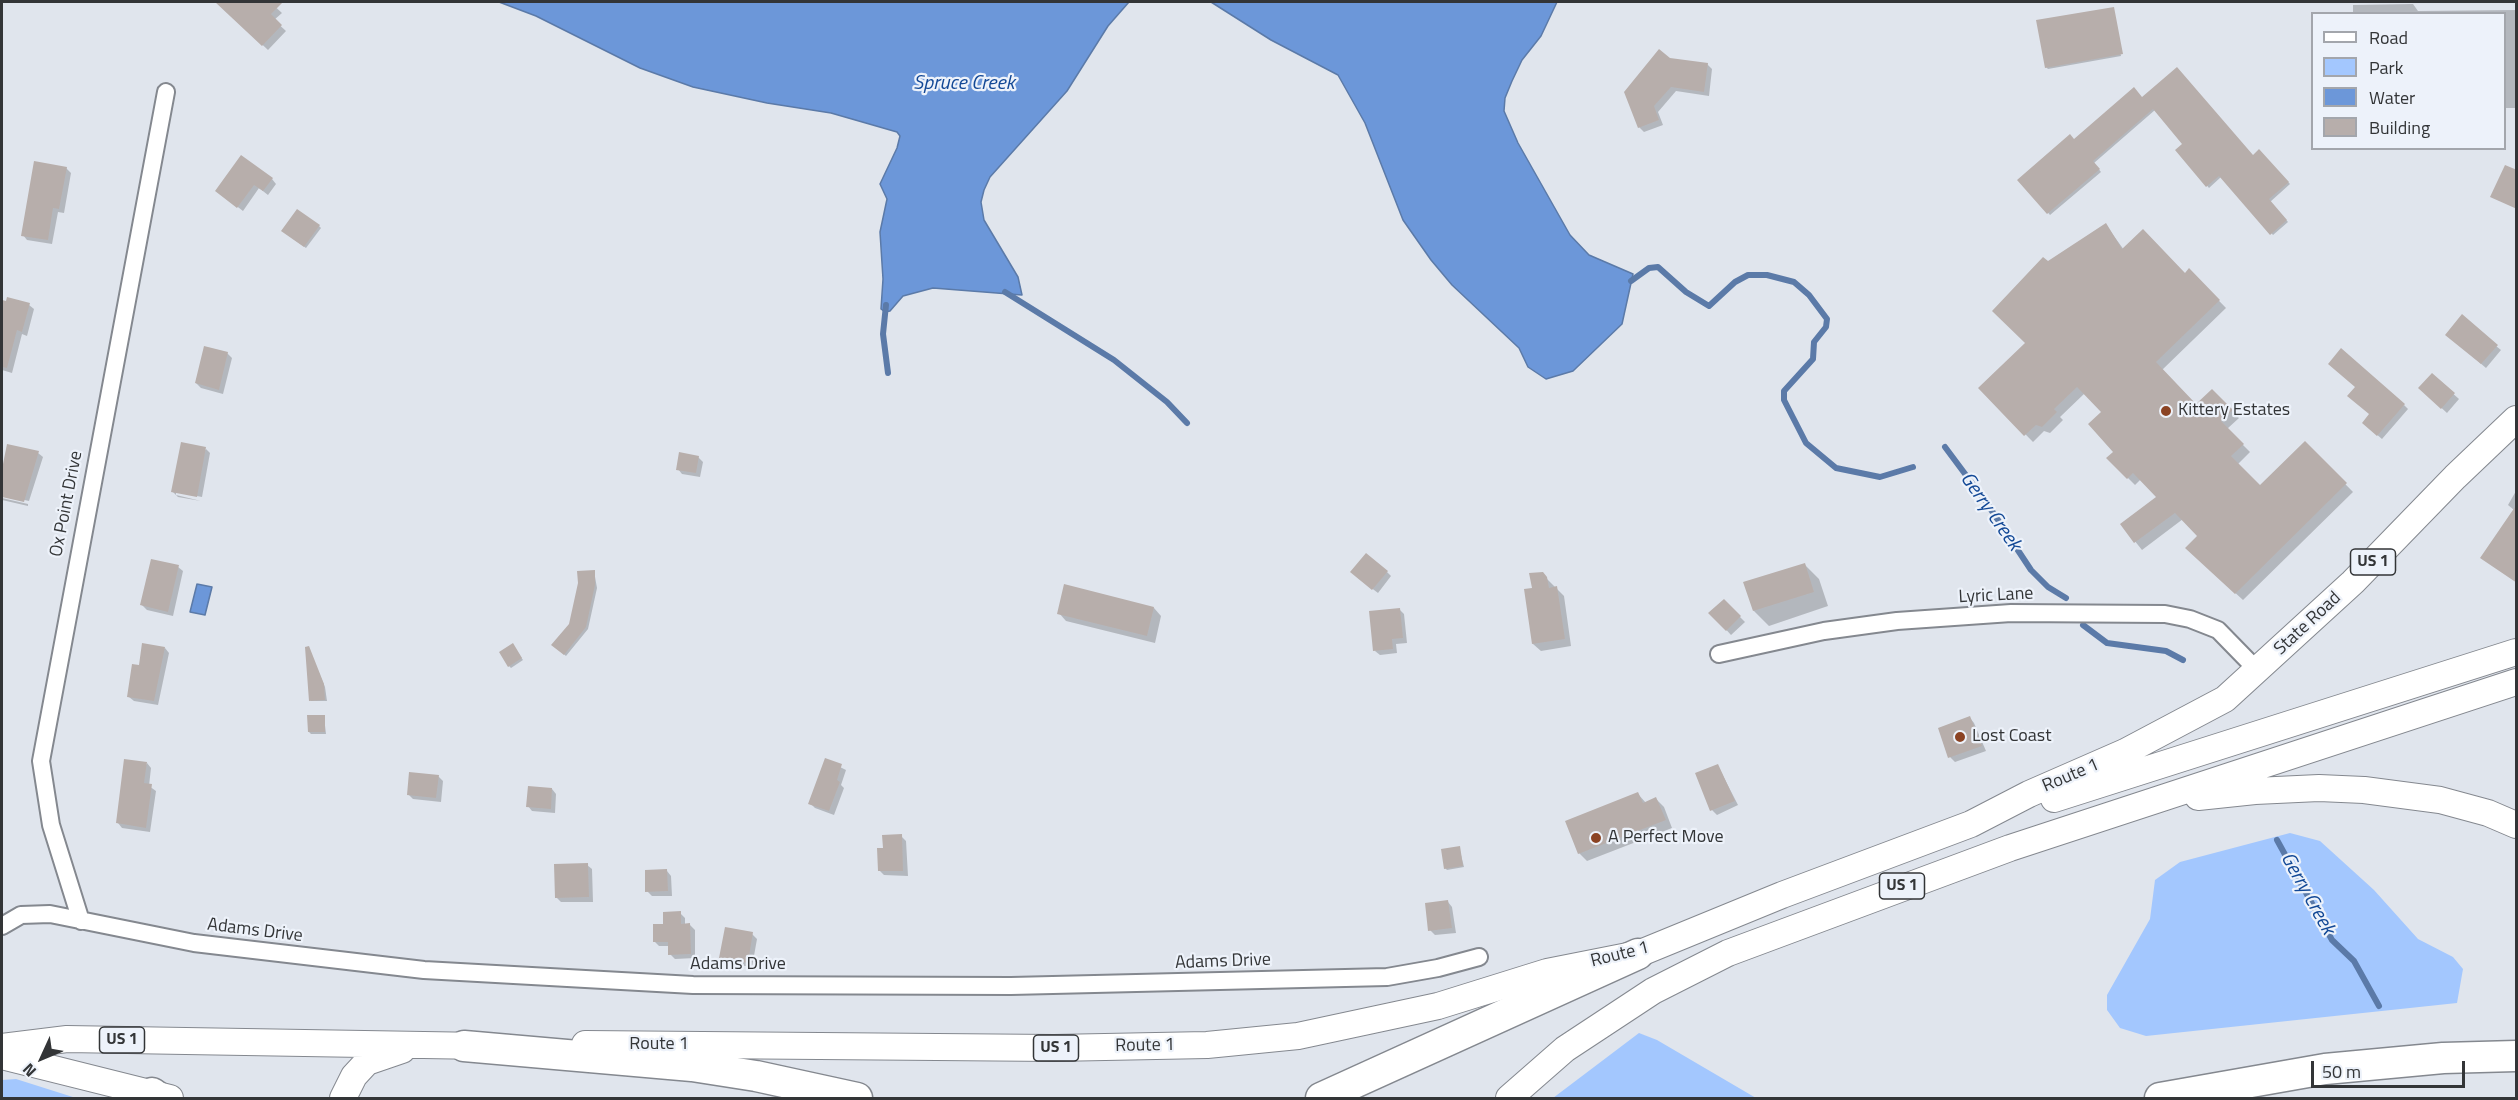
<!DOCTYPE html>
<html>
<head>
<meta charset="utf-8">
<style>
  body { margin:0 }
  #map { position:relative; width:2518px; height:1100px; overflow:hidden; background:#e0e5ed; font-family:"Titillium Web",sans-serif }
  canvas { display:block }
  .frame { position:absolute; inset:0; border:3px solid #333537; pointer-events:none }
  .legend { position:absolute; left:2311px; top:12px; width:195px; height:138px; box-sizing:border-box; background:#edf2fa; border:2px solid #a3a6ac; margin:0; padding:8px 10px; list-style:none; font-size:18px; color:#333537 }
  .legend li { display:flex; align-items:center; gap:12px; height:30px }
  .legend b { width:30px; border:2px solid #a3a6ac }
  .north { position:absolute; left:12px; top:1028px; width:60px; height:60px; -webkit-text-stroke:4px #edf2fa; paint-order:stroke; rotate:226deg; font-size:16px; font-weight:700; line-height:24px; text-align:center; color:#333537 }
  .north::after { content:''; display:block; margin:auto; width:21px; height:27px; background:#333537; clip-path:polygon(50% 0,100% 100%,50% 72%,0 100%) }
  .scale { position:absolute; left:2311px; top:1061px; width:154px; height:27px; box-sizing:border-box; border:3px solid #333537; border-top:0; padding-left:8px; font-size:18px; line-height:21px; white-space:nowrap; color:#333537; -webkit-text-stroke:4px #edf2fa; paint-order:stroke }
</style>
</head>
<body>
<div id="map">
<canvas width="2518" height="1100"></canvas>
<div class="frame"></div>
<ul class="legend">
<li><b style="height:8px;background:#fff"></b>Road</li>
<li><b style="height:16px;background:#a3c7fe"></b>Park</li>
<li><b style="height:16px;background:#6c97d9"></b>Water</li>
<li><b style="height:16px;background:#b7aeab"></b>Building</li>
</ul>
<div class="north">N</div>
<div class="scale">50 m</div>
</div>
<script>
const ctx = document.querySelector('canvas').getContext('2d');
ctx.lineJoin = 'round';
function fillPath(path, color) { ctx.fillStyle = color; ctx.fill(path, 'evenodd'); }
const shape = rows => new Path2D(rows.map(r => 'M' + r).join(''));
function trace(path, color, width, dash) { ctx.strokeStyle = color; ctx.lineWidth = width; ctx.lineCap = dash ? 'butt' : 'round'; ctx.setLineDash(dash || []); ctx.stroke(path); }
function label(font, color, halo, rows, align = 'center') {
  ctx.font = font + ' "Titillium Web",sans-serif'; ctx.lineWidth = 4.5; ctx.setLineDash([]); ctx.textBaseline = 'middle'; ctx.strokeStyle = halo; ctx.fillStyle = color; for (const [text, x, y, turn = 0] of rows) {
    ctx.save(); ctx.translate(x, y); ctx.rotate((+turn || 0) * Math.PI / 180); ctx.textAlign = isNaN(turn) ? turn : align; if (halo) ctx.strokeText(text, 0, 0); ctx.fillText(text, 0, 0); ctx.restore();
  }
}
const green = shape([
  [2290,833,2320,841,2374,890,2418,939,2453,957,2463,969,2457,1003,2146,1036,2120,1028,2107,1010,2107,995,2150,919,2155,880,2180,862],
  [1639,1033,1657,1040,1756,1098,1553,1098],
  [16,1079,76,1098,2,1098,2,1080]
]);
const water = shape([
  [499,2,1129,2,1108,26,1067,91,990,177,984,190,981,202,984,220,1018,277,1022,295,933,288,903,296,890,311,885,312,881,309,883,279,880,232,887,199,880,184,897,148,900,136,897,132,831,113,767,103,693,87,640,68,536,16,499,2],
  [1211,2,1557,2,1541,36,1522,60,1512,81,1505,98,1504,111,1518,143,1570,235,1589,255,1633,274,1622,324,1573,371,1546,379,1528,367,1519,348,1452,285,1431,260,1403,220,1365,123,1338,75,1271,40,1211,2],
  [197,584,212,587,205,615,190,612,197,584]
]);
const shadow = shape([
  [217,2,270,2,282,13,274,20,286,31,268,50],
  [2413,4,2418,11,2516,10,2516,108,2504,108,2504,14,2353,14,2353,5],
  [2113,8,2121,56,2048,69,2046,67],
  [1669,60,1707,64,1712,69,1709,96,1676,91,1658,112,1663,125,1644,132,1639,127],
  [2142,99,2253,157,2259,151,2290,184,2270,202,2288,222,2273,235,2221,177,2209,188,2177,150,2184,144,2155,110,2094,163,2101,172,2050,215,2019,180,2075,141],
  [66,168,71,173,64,213,58,212,52,244,27,240,23,235],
  [272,179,276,184,268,195,259,188,243,211,217,191],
  [2106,225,2124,250,2185,275,2189,270,2226,308,2162,370,2196,406,2212,391,2239,418,2227,429,2250,452,2238,464,2260,487,2305,443,2353,492,2243,600,2194,555,2199,536,2183,519,2142,550,2122,525,2159,497,2141,479,2135,485,2108,458,2115,452,2103,412,2085,393,2060,417,2063,420,2050,433,2044,431,2033,442,1980,388,2027,343,2047,263],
  [319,226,321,228,306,248,285,233],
  [2,302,29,305,34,309,27,336,22,334,12,373,2,370],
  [2452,339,2496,346,2501,350,2486,368],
  [227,353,232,358,223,394,201,388,196,383],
  [2432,375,2459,399,2447,413,2420,388],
  [2404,405,2408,409,2382,439,2368,427],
  [8,446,38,453,43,457,29,501,2,495,2,476],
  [206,449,210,453,202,497,176,492,176,495,201,501,178,497,173,492],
  [698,457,703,462,700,477,682,474,678,469],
  [2516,491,2516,582,2514,510,2508,505],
  [2,498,28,504,28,506,2,500],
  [1804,564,1819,579,1828,606,1769,626,1754,611,1745,583],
  [178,567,183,571,173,616,147,610,142,605],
  [594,571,597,588,588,629,566,656,553,645,570,624],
  [1387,572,1391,576,1378,593,1357,577],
  [1542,574,1564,596,1571,646,1541,651,1533,644,1533,590],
  [1724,601,1745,622,1731,635,1711,613],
  [1154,608,1161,616,1155,643,1066,621,1059,613],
  [1399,609,1404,614,1407,643,1396,644,1397,653,1380,655,1375,651],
  [308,647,325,687,327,701,311,701],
  [514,647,523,660,511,668,509,666],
  [165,648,169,653,158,705,134,701,129,697,140,667],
  [324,717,326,734,311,734,309,732],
  [1970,718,1974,723,1986,751,1955,762,1950,757],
  [826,760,846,770,841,785,844,788,834,815,815,808,810,803],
  [147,763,151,768,149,786,156,791,150,832,122,828,118,823],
  [1718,766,1738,805,1717,815,1712,810],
  [438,776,443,781,441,802,413,799,408,794],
  [552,789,556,794,555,813,532,811,528,806],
  [1638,794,1646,803,1656,799,1664,807,1672,828,1587,861,1579,853],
  [901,836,906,841,908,876,884,875,879,870,884,850],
  [1459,847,1464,867,1447,870,1445,868],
  [587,865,592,869,593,902,561,902,556,897],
  [667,871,671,876,672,896,652,896,647,891],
  [1448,902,1452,907,1456,933,1435,935,1430,930],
  [680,913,685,918,685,925,690,925,695,930,695,958,675,959,670,954,670,946,659,946,655,942],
  [752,934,757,939,752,967,726,963,721,958]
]);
const stream = shape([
  [1631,281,1649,268,1658,267,1686,292,1709,306,1735,282,1748,275,1767,275,1794,282,1809,295,1827,319,1826,327,1814,342,1813,359,1784,391,1784,400,1806,443,1836,468,1880,477,1913,467],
  [1005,292,1114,360,1167,402,1187,423],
  [886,305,883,334,888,373],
  [1945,447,1986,502,2031,570,2048,587,2066,598],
  [2083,625,2107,643,2166,651,2183,660],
  [2277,840,2332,940,2354,961,2379,1006]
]);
const building = shape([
  [215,2,283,2,271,14,282,25,262,46],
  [2114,7,2123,54,2045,68,2036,20],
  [1659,49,1670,58,1708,63,1704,92,1671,87,1654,106,1659,120,1638,128,1624,92],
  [2177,67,2253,155,2259,149,2289,182,2269,199,2287,220,2270,235,2219,176,2206,187,2175,150,2182,144,2153,109,2093,161,2100,169,2047,214,2017,180,2070,134,2074,139,2134,87,2142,97],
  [241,155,273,178,263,191,254,185,237,208,215,191],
  [34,161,67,167,59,209,53,208,48,240,21,236],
  [2505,165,2517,170,2517,209,2490,197],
  [297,209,320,225,304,247,281,231],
  [2106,223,2122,249,2143,229,2185,273,2189,268,2220,300,2156,362,2196,404,2212,389,2233,410,2221,421,2244,444,2231,456,2260,485,2305,441,2347,483,2235,594,2185,548,2197,536,2175,513,2134,543,2120,524,2156,497,2133,473,2127,479,2106,458,2113,452,2088,424,2101,412,2077,387,2054,409,2057,412,2042,427,2036,425,2024,436,1978,388,2025,343,1992,311,2043,257,2048,261],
  [7,297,30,303,22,332,17,330,7,368,2,367,2,300,6,301],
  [2462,314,2498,345,2481,364,2445,335],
  [204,346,228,352,219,390,195,383],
  [2341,348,2405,404,2377,436,2362,423,2369,414,2347,396,2355,387,2328,364],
  [2432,373,2455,393,2441,409,2418,388],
  [181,442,206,447,197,497,171,492],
  [7,444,39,451,24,502,2,497,2,469],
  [679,452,699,456,696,473,676,470],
  [2517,504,2517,583,2480,558],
  [1366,553,1388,571,1372,590,1350,572],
  [151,559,179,565,168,612,140,605],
  [1805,563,1814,592,1753,611,1743,582],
  [595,570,595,585,586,627,564,655,551,645,569,624,578,583,577,571],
  [1543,572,1547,577,1549,588,1557,586,1565,639,1532,644,1524,589,1532,588,1529,573],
  [1064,584,1154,607,1147,636,1057,614],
  [1724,599,1741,616,1726,631,1708,613],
  [1400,608,1403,638,1392,639,1393,649,1373,651,1369,611],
  [142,643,165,647,154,701,127,697,132,664,139,665],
  [513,643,522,658,508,667,499,652],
  [309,646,324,684,325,700,309,701,305,647],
  [307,715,325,715,325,732,308,732],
  [1970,716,1982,746,1948,758,1938,728],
  [825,758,842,764,837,780,840,782,829,811,808,804],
  [124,759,147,762,144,783,152,784,146,828,116,823],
  [1718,764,1735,801,1710,811,1695,773],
  [409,772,439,775,436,798,407,795],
  [528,786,552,788,551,809,526,807],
  [1638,792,1643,803,1656,797,1666,820,1578,854,1565,821],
  [902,834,903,871,878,871,877,848,883,848,882,835],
  [1460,846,1463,866,1444,869,1441,849],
  [588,863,589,897,555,898,554,864],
  [667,869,668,891,645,892,645,870],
  [1448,900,1452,928,1428,931,1425,903],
  [681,911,681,924,690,923,691,954,668,955,668,942,653,942,653,924,663,924,663,912],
  [725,927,753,932,748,963,719,958]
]);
const minor = shape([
  [1719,654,1824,631,1897,621,2011,613,2165,614,2190,619,2218,630,2258,671],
  [81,921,51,825,41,761,166,92],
  [2,926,21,915,50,914,194,943,424,970,693,985,1011,986,1387,977,1438,968,1479,957]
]);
const primary = shape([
  [2198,797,2255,791,2319,788,2364,790,2440,800,2488,813,2516,825],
  [2054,799,2516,652],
  [585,1044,1054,1048,1207,1045,1298,1036,1438,1006,1547,972,1638,954,1782,895,1971,824,2029,794,2125,752,2225,699,2353,582,2455,477,2516,419],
  [2,1047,67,1039,483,1046],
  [2,1056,170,1098],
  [343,1098,354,1076,367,1062,402,1050],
  [1509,1098,1565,1049,1653,991,1728,953,2010,848,2516,682]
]);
const motorway = shape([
  [464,1046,692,1066,756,1076,857,1098],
  [152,1093,159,1098],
  [1321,1098,1638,954],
  [2160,1098,2325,1069,2443,1058,2516,1056]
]);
const markers = [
  [2166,411,6,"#8b4323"],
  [1960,737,6,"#8b4323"],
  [1596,838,6,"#8b4323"]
];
const shields = [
  [2373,562,45],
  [1902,886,45],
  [122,1040,45],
  [1056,1048,45]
];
const shieldNames = [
  ["US 1",2373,562],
  ["US 1",1902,886],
  ["US 1",122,1040],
  ["US 1",1056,1048]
];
const poiNames = [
  ["Kittery Estates",2178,411],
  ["Lost Coast",1972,737],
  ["A Perfect Move",1608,838]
];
const streetNames = [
  ["Ox Point Drive",67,504,-79],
  ["Lyric Lane",1996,596,-3],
  ["State Road",2308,624,-43],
  ["Route 1",2071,776,-23],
  ["Adams Drive",255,931,7],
  ["Route 1",1620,955,-14],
  ["Adams Drive",1223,962,-2],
  ["Adams Drive",738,965],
  ["Route 1",659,1045],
  ["Route 1",1145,1046,-1]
];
const waterNames = [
  ["Spruce Creek",964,84],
  ["Gerry Creek",1990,512,55],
  ["Gerry Creek",2307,894,61]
];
fillPath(green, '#a3c7fe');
fillPath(water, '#6c97d9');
trace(water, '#5b7aa8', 1.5);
fillPath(shadow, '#0003');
trace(stream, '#5b7aa8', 6);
fillPath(building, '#b7aeab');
trace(minor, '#84888f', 20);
trace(primary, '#84888f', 28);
trace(motorway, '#84888f', 33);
trace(minor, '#fff', 16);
trace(primary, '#fff', 26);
trace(motorway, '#fff', 30);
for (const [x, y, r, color] of markers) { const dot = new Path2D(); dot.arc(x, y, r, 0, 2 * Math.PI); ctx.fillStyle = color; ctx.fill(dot); trace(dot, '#edf2fa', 2); }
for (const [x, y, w] of shields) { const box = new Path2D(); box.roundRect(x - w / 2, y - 13, w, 26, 4.5); ctx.fillStyle = '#edf2fa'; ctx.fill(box); trace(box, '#333537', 1.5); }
label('bold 16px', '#333537', null, shieldNames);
label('18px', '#333537', '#edf2fa', poiNames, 'left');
label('18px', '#333537', '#edf2fa', streetNames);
label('italic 20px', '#124896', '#edf2fa', waterNames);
</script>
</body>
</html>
